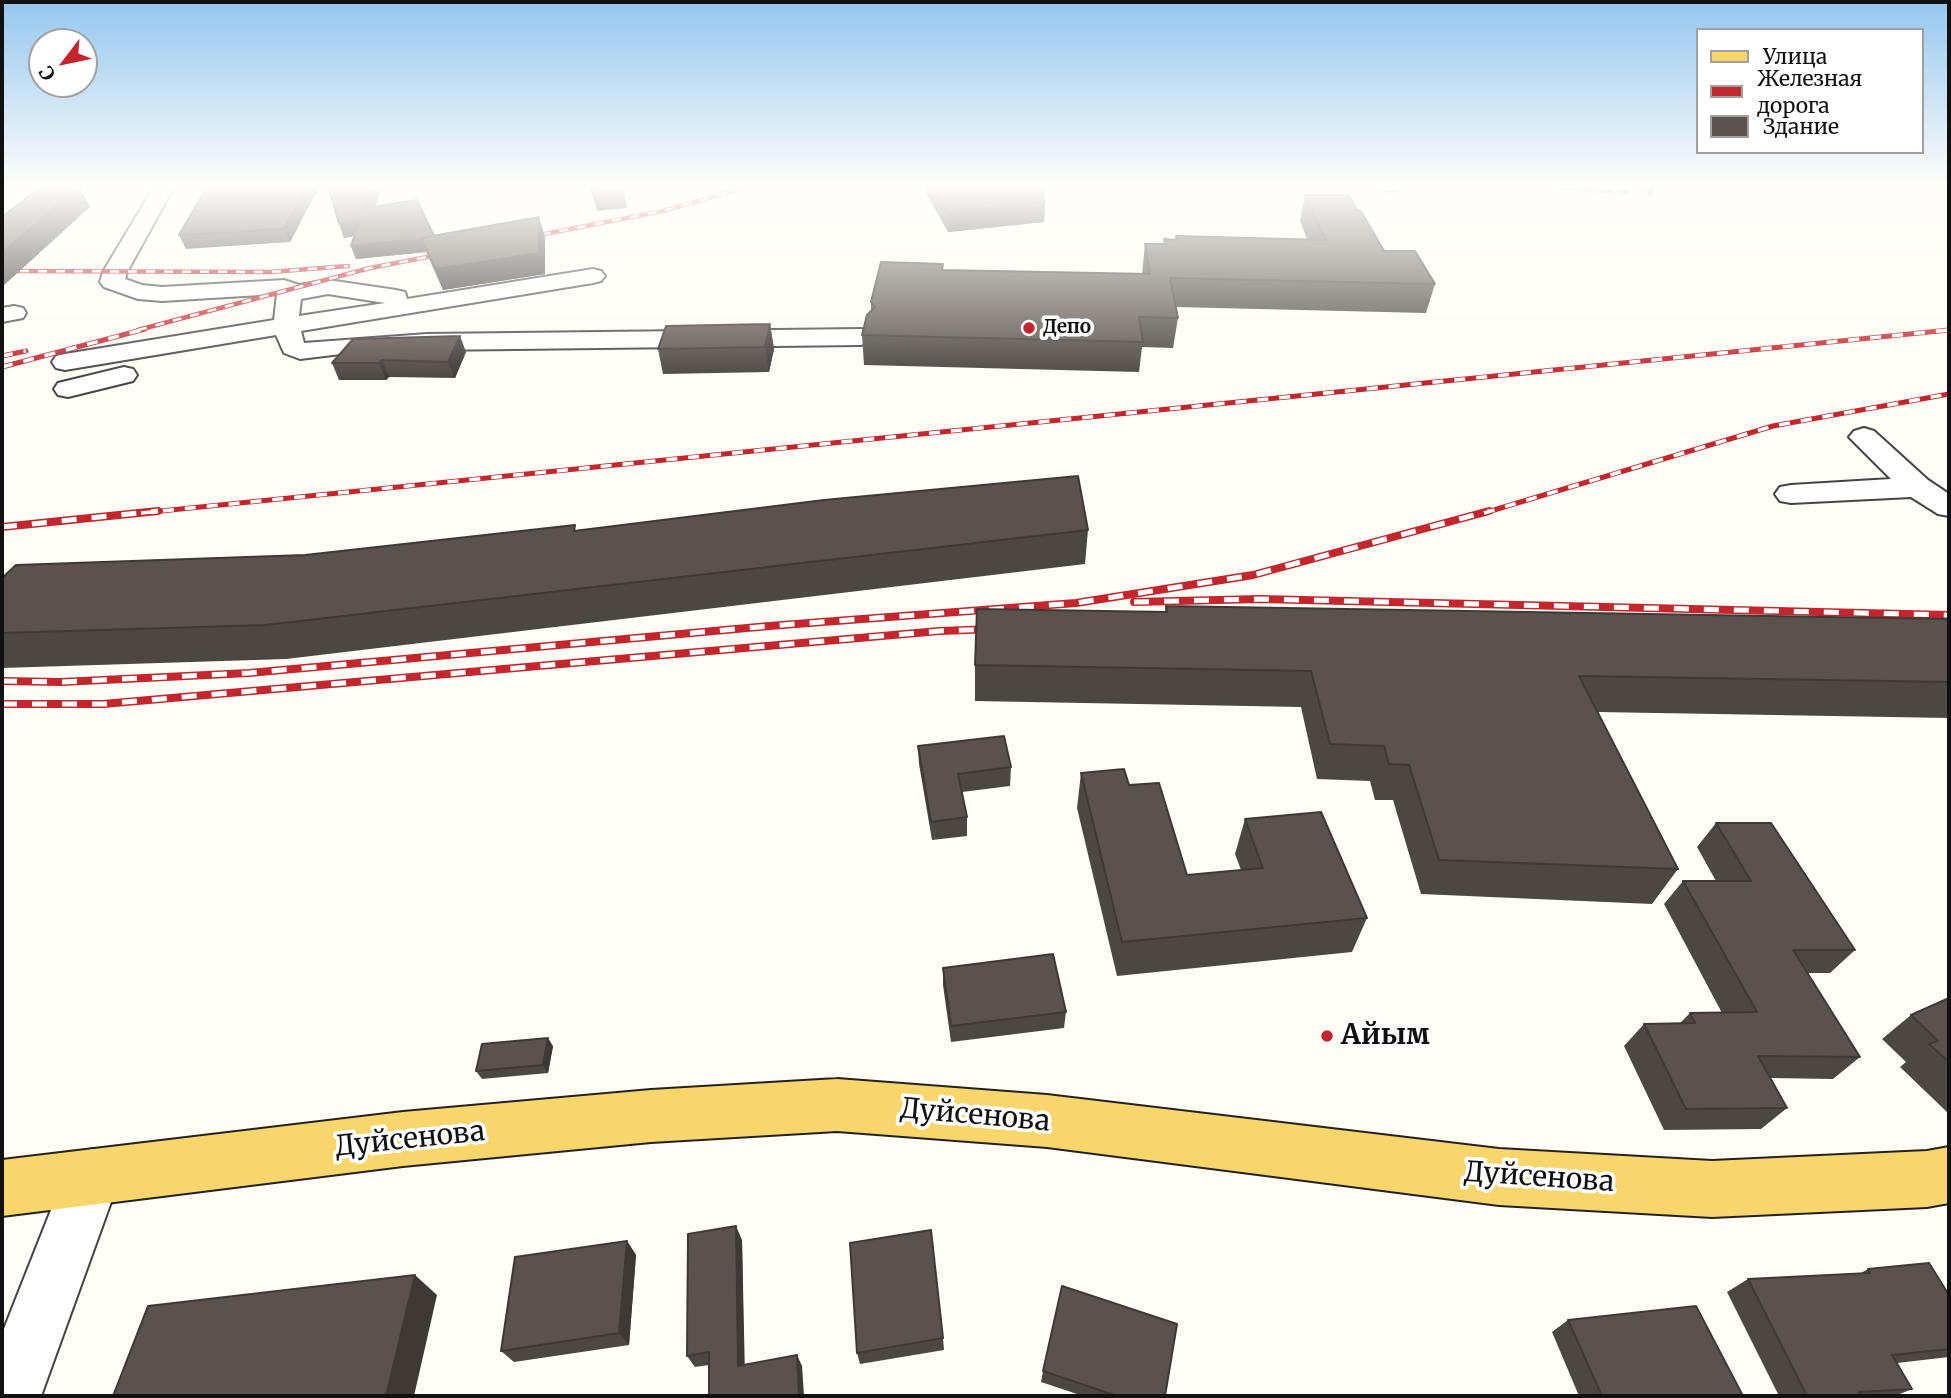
<!DOCTYPE html>
<html>
<head>
<meta charset="utf-8">
<style>
  body { margin:0 }
  #map { position:relative; width:1951px; height:1398px; overflow:hidden; background:#fffdf5; font-family:Merriweather,serif }
  canvas { display:block }
  .frame { position:absolute; inset:0; border:4px solid #111; pointer-events:none }
  .legend { position:absolute; left:1696px; top:28px; width:228px; height:126px; box-sizing:border-box; background:#fff; border:2px solid #a0a0a0; margin:0; padding:9px 12px; list-style:none; font-size:21px; color:#111 }
  .legend li { display:flex; align-items:center; gap:14px; height:35px }
  .legend b { width:35px; border:2px solid #a0a0a0 }
  .north { position:absolute; left:28px; top:28px; width:70px; height:70px; box-sizing:border-box; background:#fff; border:2px solid #a0a0a0; border-radius:50%; rotate:238deg; font-size:19px; font-weight:700; line-height:28px; text-align:center; color:#111 }
  .north::after { content:''; display:block; margin:auto; width:24px; height:32px; background:#c4262e; clip-path:polygon(50% 0,100% 100%,50% 72%,0 100%) }
</style>
</head>
<body>
<div id="map">
<canvas width="1951" height="1398"></canvas>
<div class="frame"></div>
<ul class="legend">
<li><b style="height:9px;background:#f9d66b"></b>Улица</li>
<li><b style="height:9px;background:#c4262e"></b>Железная дорога</li>
<li><b style="height:19px;background:#5a524d"></b>Здание</li>
</ul>
<div class="north">С</div>
</div>
<script>
const ctx = document.querySelector('canvas').getContext('2d');
ctx.lineJoin = 'round';
const shape = rows => new Path2D(rows.map(r => 'M' + r).join(''));
function trace(path, color, width, dash) { ctx.strokeStyle = color; ctx.lineWidth = width; ctx.lineCap = dash ? 'butt' : 'round'; ctx.setLineDash(dash || []); ctx.stroke(path); }
function fillPath(path, color) { ctx.fillStyle = color; ctx.fill(path, 'evenodd'); }
function label(font, color, halo, rows, align = 'center') {
  ctx.font = font + ' Merriweather,serif'; ctx.lineWidth = 7; ctx.setLineDash([]); ctx.textBaseline = 'middle'; ctx.strokeStyle = halo; ctx.fillStyle = color; for (const [text, x, y, turn = 0] of rows) {
    ctx.save(); ctx.translate(x, y); ctx.rotate((+turn || 0) * Math.PI / 180); ctx.textAlign = isNaN(turn) ? turn : align; if (halo) ctx.strokeText(text, 0, 0); ctx.fillText(text, 0, 0); ctx.restore();
  }
}
const minor = shape([
  [155,185,175,185,127,272,125,279,142,285,162,287,284,280,299,285,328,280,396,290,405,292,407,299,593,269,601,271,605,276,601,281,593,283,301,331,304,343,427,334,861,329,870,332,874,337,870,342,861,345,427,350,341,354,300,359,284,353,276,335,65,370,56,368,52,362,56,356,65,354,274,320,277,294,162,301,138,299,104,287,100,282,103,272,155,185],
  [328,294,385,303,299,316,301,299,328,294],
  [1378,185,1401,185,1398,189,1391,191,1381,189,1378,185],
  [14,306,23,308,26,313,23,318,2,322,2,308,14,306],
  [124,367,133,369,137,375,133,381,68,397,58,395,54,389,58,383,124,367],
  [1864,428,1874,431,1928,480,1949,494,1949,516,1938,514,1911,497,1791,503,1780,501,1775,494,1780,487,1791,485,1891,479,1849,437,1854,431,1864,428],
  [92,1149,112,1157,120,1177,41,1396,2,1396,2,1334,72,1157,92,1149]
]);
const major = shape([
  [837,1079,1047,1095,1499,1149,1712,1161,1927,1151,1949,1147,1949,1203,1927,1207,1712,1217,1499,1205,1047,1147,837,1131,651,1142,403,1166,2,1216,2,1160,403,1112,651,1090,837,1079]
]);
const railFar2 = shape([
  [1540,185,1627,193],
  [524,238,663,211,755,185],
  [2,271,270,272,348,266],
  [138,330,370,268,448,253],
  [1946,330,1949,330]
]);
const railFar1 = shape([
  [2,356,26,351],
  [2,367,145,329],
  [141,513,1949,330],
  [1484,513,1773,426,1949,394]
]);
const rail = shape([
  [2,527,158,511],
  [1134,602,1260,599,1949,615],
  [2,681,61,682,249,673,769,626,1076,603,1253,575,1489,511],
  [2,704,103,704,939,631,996,629]
]);
const wall = shape([
  [208,185,320,185,290,242,186,249,179,235],
  [328,185,382,185,375,207,434,236,545,237,545,274,443,290,426,252,356,259,351,246,354,236,344,238],
  [926,185,1045,185,1044,199,1043,200,1045,202,1044,222,948,232,927,195],
  [1638,185,1657,185,1652,197],
  [1305,195,1357,210,1384,251,1435,284,1426,313,1175,307,1178,318,1173,348,1142,347,1139,372,864,365,862,335,871,311,871,302,943,270,1142,274,1145,244,1164,244,1164,239,1175,240,1176,236,1307,239,1300,221],
  [770,324,774,349,769,372,663,374,658,349],
  [466,352,455,378,389,377,386,380,339,380,332,363],
  [576,530,1088,530,1085,564,286,659,2,668,2,578,305,555],
  [1166,606,1949,619,1949,718,1598,712,1678,869,1652,904,1421,894,1393,800,1375,800,1370,781,1317,779,1301,707,975,701,975,665,1165,612],
  [918,746,1011,767,1010,786,962,792,967,817,967,836,932,840,919,764],
  [1081,773,1129,785,1187,875,1241,870,1235,854,1245,819,1367,918,1352,952,1117,976,1077,808],
  [1716,823,1855,950,1830,973,1808,973,1860,1057,1833,1079,1770,1078,1787,1108,1761,1129,1664,1130,1624,1046,1644,1024,1680,1023,1690,1013,1722,1013,1664,904,1683,881,1716,881,1697,847],
  [943,968,1066,1012,1064,1028,951,1042,943,985],
  [1949,998,1949,1112,1948,1113,1900,1067,1906,1062,1882,1039,1911,1015],
  [553,1046,548,1073,482,1079,476,1071],
  [742,1240,744,1365,802,1366,709,1365,695,1367,687,1356],
  [627,1241,636,1255,629,1345,514,1362,501,1351],
  [1868,1269,1949,1295,1949,1357,1897,1363,1912,1389,1895,1396,1779,1396,1727,1292,1748,1279,1861,1273],
  [1568,1320,1743,1396,1579,1396,1552,1332],
  [943,1338,944,1350,860,1364,857,1353],
  [1043,1371,1165,1396,1083,1396,1041,1382]
]);
const shadedWall = shape([
  [308,185,320,185,290,242,284,229],
  [373,185,382,185,370,221,365,208],
  [1029,185,1045,185,1044,199,1028,201],
  [79,186,90,207,2,287,2,253],
  [623,190,627,208,597,211,592,193],
  [1045,202,1044,222,948,232,948,212],
  [539,217,545,237,545,274,443,290,436,269],
  [359,221,364,234,344,238,339,224],
  [421,239,426,252,356,259,351,246],
  [770,324,774,349,769,372,765,347],
  [460,336,466,352,455,378,448,362],
  [382,360,389,377,386,380,379,363],
  [548,1038,553,1046,548,1073,543,1065],
  [736,1226,742,1240,745,1377,738,1366],
  [627,1241,636,1255,629,1345,619,1333],
  [415,1275,437,1295,414,1396,386,1396],
  [797,1355,802,1366,804,1396,799,1396]
]);
const building = shape([
  [43,185,77,185,79,186,2,253,2,217,43,185],
  [208,185,308,185,284,229,179,235,208,185],
  [328,185,373,185,365,208,417,200,434,236,421,239,351,246,359,221,339,224,328,185],
  [590,185,621,185,623,190,592,193,590,185],
  [931,185,1031,185,1045,202,948,212,931,185],
  [1305,195,1349,195,1357,210,1361,211,1384,251,1415,251,1435,284,1170,278,1178,318,1139,317,1143,342,862,335,867,315,875,307,871,302,881,262,943,264,942,270,1150,274,1145,244,1165,244,1164,239,1177,240,1176,236,1326,240,1305,195],
  [539,217,539,253,436,269,421,238,539,217],
  [770,324,765,347,658,349,666,326,770,324],
  [460,336,448,362,382,360,379,363,332,363,353,339,460,336],
  [1078,476,1088,530,265,625,2,633,2,578,16,565,305,555,575,525,574,531,824,500,1078,476],
  [1166,606,1949,619,1949,682,1579,676,1678,869,1439,860,1409,765,1389,764,1384,746,1330,744,1311,671,975,665,977,609,1167,612,1166,606],
  [1004,736,1011,767,958,774,967,817,931,822,918,746,1004,736],
  [1124,769,1129,785,1159,783,1187,875,1263,868,1245,819,1321,812,1367,918,1122,942,1081,773,1124,769],
  [1716,823,1771,823,1855,950,1793,950,1860,1057,1758,1056,1787,1108,1686,1109,1644,1024,1695,1023,1690,1013,1757,1012,1683,881,1751,881,1716,823],
  [1053,954,1066,1012,951,1026,943,968,1053,954],
  [1949,998,1949,1062,1929,1044,1938,1041,1911,1015,1949,998],
  [548,1038,543,1065,476,1071,482,1044,548,1038],
  [736,1226,738,1366,797,1355,799,1396,709,1396,709,1352,687,1356,688,1234,736,1226],
  [931,1230,943,1338,857,1353,850,1243,931,1230],
  [627,1241,619,1333,501,1351,515,1257,627,1241],
  [1929,1263,1949,1295,1949,1349,1892,1355,1912,1389,1859,1392,1861,1396,1807,1396,1748,1279,1870,1273,1868,1269,1929,1263],
  [415,1275,386,1396,113,1396,148,1306,415,1275],
  [1062,1286,1177,1324,1165,1396,1117,1396,1043,1371,1062,1286],
  [1696,1306,1743,1396,1602,1396,1568,1320,1696,1306]
]);
const markers = [
  [1029,328,7,"#c4262e"],
  [1327,1036,7,"#c4262e"]
];
const farPoinames = [
  ["Депо",1043,328]
];
const nearPoinames = [
  ["Айым",1341,1036]
];
const nearStreetnames = [
  ["Дуйсенова",975,1116,5],
  ["Дуйсенова",410,1140,-6],
  ["Дуйсенова",1539,1178,4]
];
trace(minor, '#444', 4);
trace(major, '#222', 4);
fillPath(minor, '#fff');
fillPath(major, '#f9d66b');
trace(railFar2, '#c4262e', 4.5);
trace(railFar1, '#c4262e', 5);
trace(rail, '#c4262e', 8);
trace(railFar2, '#fff', 2.5, [9]);
trace(railFar1, '#fff', 3.5, [11]);
trace(rail, '#fff', 5, [15]);
fillPath(wall, '#4d4742');
fillPath(shadedWall, '#3f3936');
fillPath(building, '#5a524d');
trace(building, '#3f3936', 2);
const sky = ctx.createLinearGradient(0, 0, 0, 380);
sky.addColorStop(0, '#95c6ee');
sky.addColorStop(0.49, '#fffefa');
sky.addColorStop(1, '#fffefa00');
ctx.fillStyle = sky;
ctx.fillRect(0, 0, 1951, 380);
for (const [x, y, r, color] of markers) { const dot = new Path2D(); dot.arc(x, y, r, 0, 2 * Math.PI); ctx.fillStyle = color; ctx.fill(dot); trace(dot, '#fff', 2.5); }
label('bold 19px', '#111', '#fff', farPoinames, 'left');
label('bold 28px', '#111', '#fff', nearPoinames, 'left');
label('28px', '#111', '#fff', nearStreetnames);
</script>
</body>
</html>
